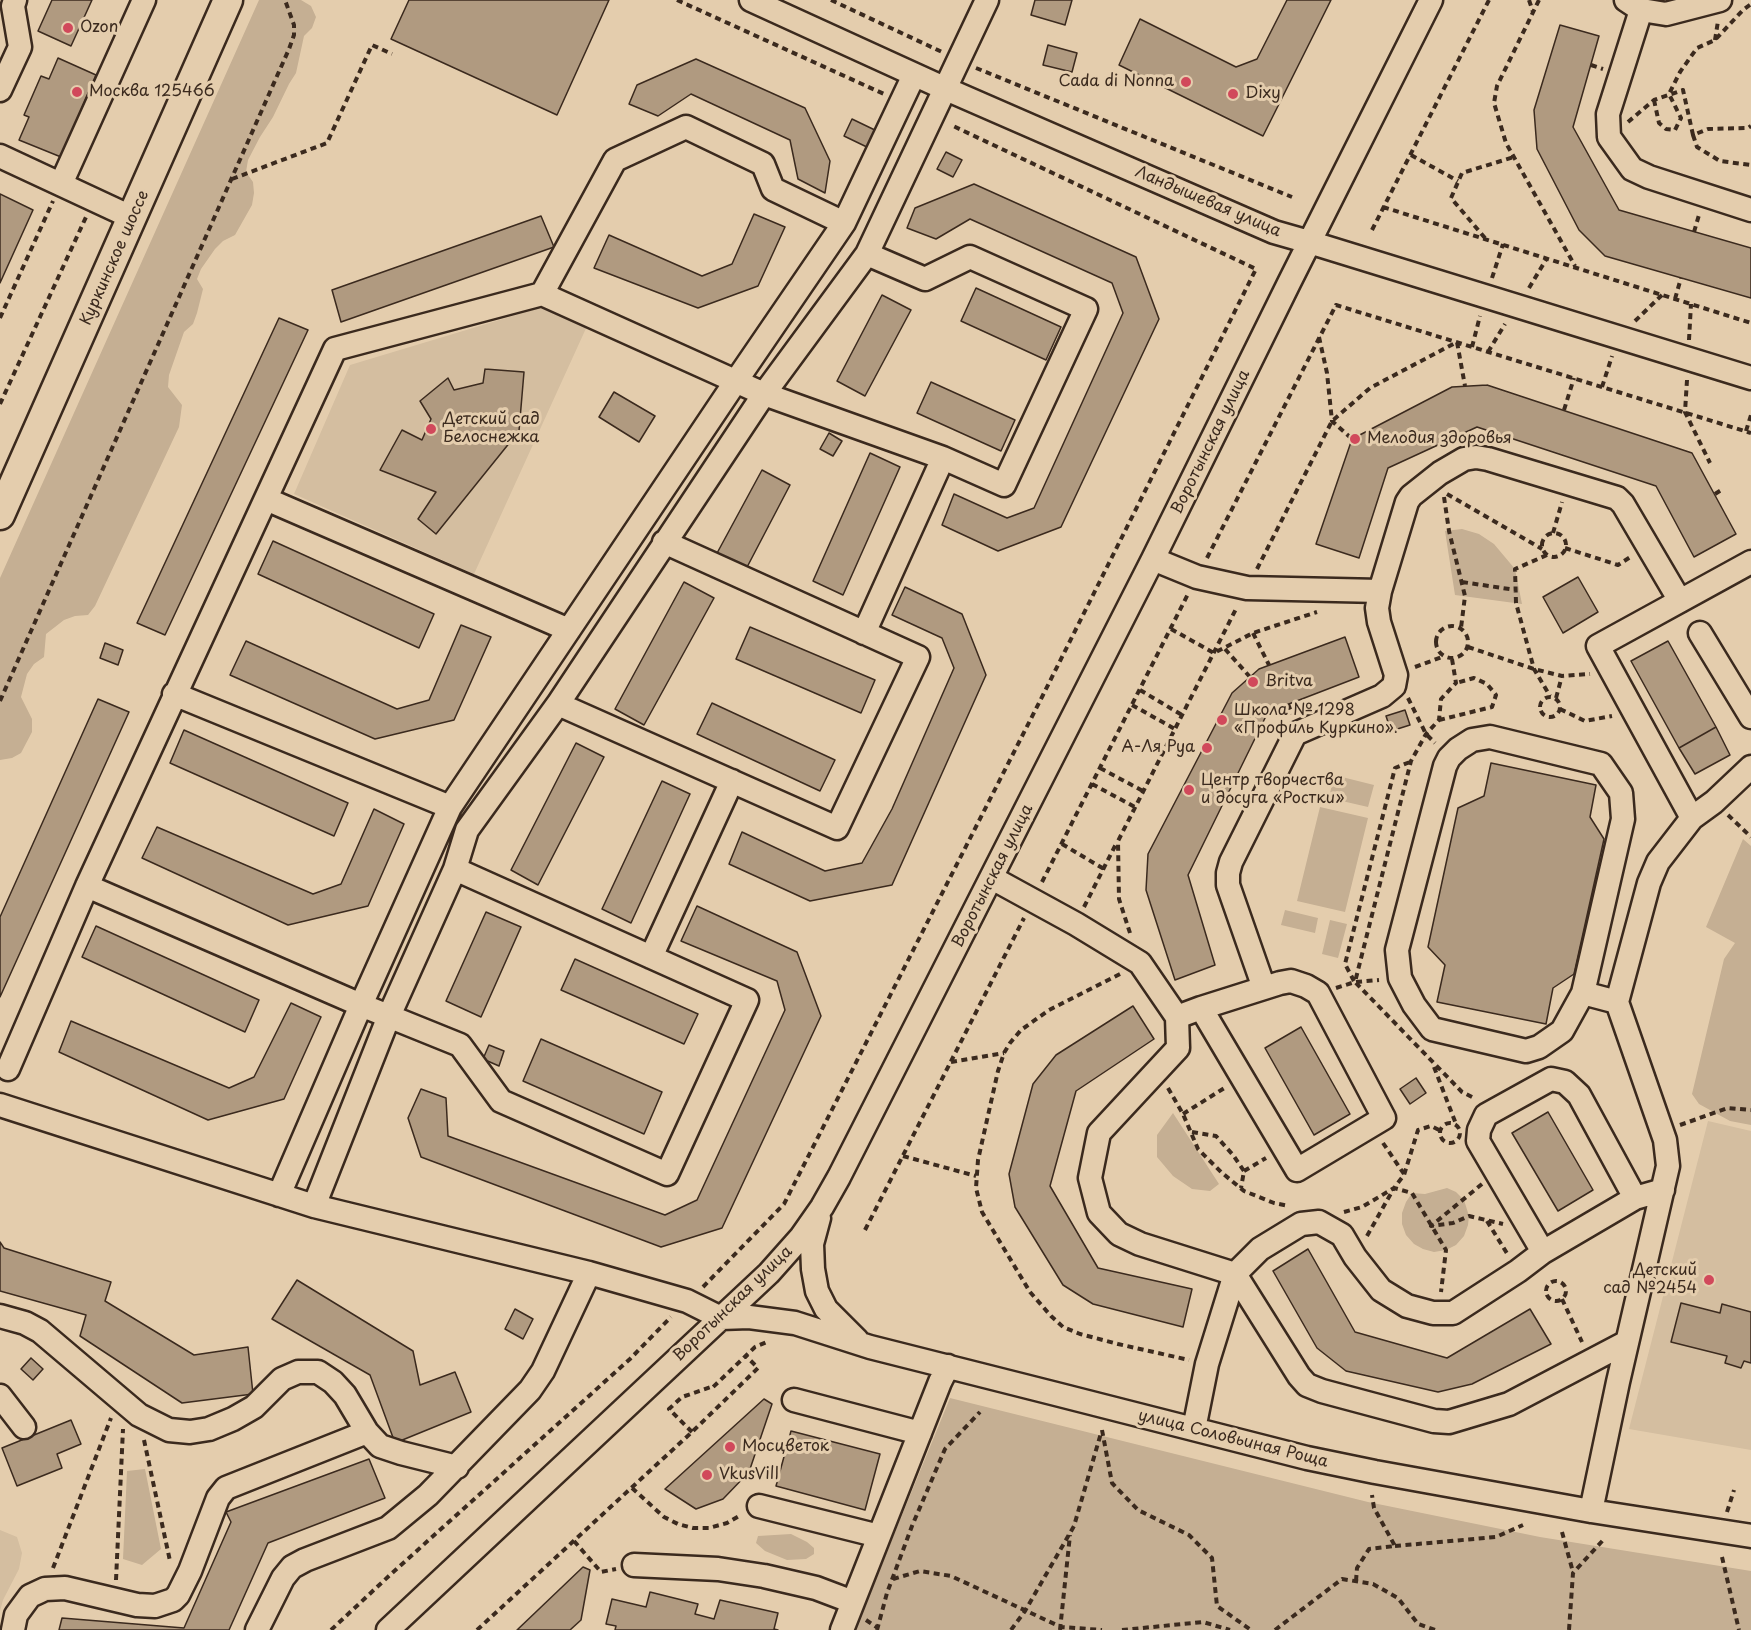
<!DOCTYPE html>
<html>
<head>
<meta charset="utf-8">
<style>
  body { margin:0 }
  canvas { display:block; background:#e4cdad }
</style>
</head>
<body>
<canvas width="1751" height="1630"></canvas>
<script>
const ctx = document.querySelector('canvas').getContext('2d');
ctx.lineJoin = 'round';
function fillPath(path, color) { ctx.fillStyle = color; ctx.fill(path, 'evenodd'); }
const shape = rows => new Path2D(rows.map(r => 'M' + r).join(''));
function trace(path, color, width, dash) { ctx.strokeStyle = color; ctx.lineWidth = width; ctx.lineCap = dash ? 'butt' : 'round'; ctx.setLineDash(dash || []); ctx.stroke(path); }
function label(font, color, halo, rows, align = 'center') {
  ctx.font = font + ' "Playpen Sans",sans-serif'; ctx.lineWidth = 6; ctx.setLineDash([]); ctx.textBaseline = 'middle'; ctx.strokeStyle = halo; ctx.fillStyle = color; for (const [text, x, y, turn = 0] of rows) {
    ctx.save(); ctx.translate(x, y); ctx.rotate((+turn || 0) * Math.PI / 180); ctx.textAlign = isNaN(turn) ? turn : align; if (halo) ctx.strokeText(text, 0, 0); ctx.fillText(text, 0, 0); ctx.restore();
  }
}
const built = shape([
  [546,306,588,324,474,574,294,494,350,365],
  [1708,1121,1751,1131,1751,1450,1629,1429],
  [0,1530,17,1537,22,1553,19,1569,3,1600,0,1611]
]);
const green = shape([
  [259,0,301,0,311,6,316,17,312,28,304,36,296,73,289,84,273,117,260,137,248,160,246,172,253,182,254,193,252,205,235,235,223,241,215,249,201,269,197,279,203,289,197,313,193,324,184,332,169,375,168,387,182,405,179,427,95,606,88,615,75,616,64,620,46,634,44,657,34,664,27,674,21,697,32,719,32,732,21,753,12,758,0,760,0,578],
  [1462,529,1479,534,1494,544,1515,569,1522,604,1455,595,1445,531],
  [1334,775,1374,785,1368,807,1329,798],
  [1320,807,1368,818,1345,912,1297,901],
  [1743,839,1751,846,1751,1125,1730,1121,1699,1104,1692,1094,1724,959,1735,943,1706,927],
  [1285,910,1318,918,1315,933,1281,925],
  [1330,920,1347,924,1338,958,1322,954],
  [1173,1113,1219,1184,1210,1191,1192,1189,1173,1176,1157,1157,1157,1135],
  [1447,1188,1456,1192,1464,1200,1469,1216,1468,1225,1464,1236,1456,1245,1446,1250,1434,1252,1423,1249,1414,1244,1406,1235,1402,1224,1402,1213,1406,1202,1412,1193,1425,1194],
  [950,1398,1368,1502,1540,1537,1751,1571,1751,1630,855,1630],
  [145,1469,161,1549,142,1565,123,1559,127,1471],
  [791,1534,807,1542,814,1548,814,1554,806,1559,787,1560,765,1551,756,1543,758,1536]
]);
const building = shape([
  [52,0,92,0,71,46,38,31,52,0],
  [409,0,609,0,557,115,391,39,409,0],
  [1035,0,1072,0,1065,25,1031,15,1035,0],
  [1287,0,1331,0,1263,136,1119,65,1140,19,1236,67,1257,59,1287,0],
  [1560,25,1599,36,1573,127,1619,210,1751,248,1751,298,1605,256,1579,230,1537,149,1534,110,1560,25],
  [1048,45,1077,53,1072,72,1043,65,1048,45],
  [58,58,96,75,61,157,19,140,29,117,24,115,41,76,49,79,58,58],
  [696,59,805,108,830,161,825,193,798,179,790,140,691,94,658,116,629,104,637,85,696,59],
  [852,119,879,132,871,149,844,136,852,119],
  [946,152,962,160,953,177,937,169,946,152],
  [974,184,1136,257,1159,319,1061,527,998,551,942,525,954,494,1007,518,1034,508,1123,313,1112,283,970,219,936,239,907,228,915,208,974,184],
  [0,194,33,210,0,283,0,194],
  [754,214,785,227,758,286,698,308,594,268,609,235,702,276,732,264,754,214],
  [541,216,554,247,341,322,332,290,541,216],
  [976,288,1061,327,1046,360,961,321,976,288],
  [882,295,911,310,865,396,837,381,882,295],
  [279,318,308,330,165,635,137,623,279,318],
  [485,369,524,372,519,431,436,534,418,519,436,492,380,470,402,430,422,440,431,419,420,401,448,378,454,390,483,383,485,369],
  [931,382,1015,420,1001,451,917,413,931,382],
  [1487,385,1692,453,1736,534,1694,557,1656,486,1477,427,1388,468,1359,558,1316,544,1352,439,1452,387,1487,385],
  [614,392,655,416,639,442,599,417,614,392],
  [829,433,842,441,833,456,820,449,829,433],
  [870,453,900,467,843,595,813,581,870,453],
  [762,470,790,485,745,571,716,555,762,470],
  [273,541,434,614,419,648,258,574,273,541],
  [1578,577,1598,612,1563,633,1543,597,1578,577],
  [684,582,714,598,644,725,615,709,684,582],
  [905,587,962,614,986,675,892,885,810,901,729,864,742,832,825,871,862,863,892,809,954,668,942,638,892,615,905,587],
  [461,625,491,637,454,720,375,739,230,675,246,641,397,709,429,700,461,625],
  [750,627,875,680,861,713,736,659,750,627],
  [1345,637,1359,677,1268,712,1188,875,1215,965,1175,980,1146,890,1148,854,1232,693,1259,669,1345,637],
  [1668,641,1716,727,1679,748,1631,661,1668,641],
  [105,643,123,650,118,665,100,658,105,643],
  [98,699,129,712,0,997,0,917,98,699],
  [712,703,835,760,820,791,697,734,712,703],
  [1405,710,1410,725,1391,731,1386,716,1405,710],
  [1716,727,1730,755,1695,774,1679,748,1716,727],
  [184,730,348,803,334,836,170,763,184,730],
  [576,743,604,757,538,885,511,870,576,743],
  [1491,763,1596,785,1590,817,1604,839,1574,974,1553,988,1546,1024,1437,1002,1445,965,1428,947,1458,808,1484,796,1491,763],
  [662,781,690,794,631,923,602,909,662,781],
  [374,809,404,824,368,906,288,925,142,858,157,827,313,894,341,884,374,809],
  [697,906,797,952,821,1016,722,1228,661,1247,421,1157,408,1118,421,1089,446,1098,448,1136,665,1215,697,1200,785,1010,777,981,681,941,697,906],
  [486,912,521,927,481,1017,446,1001,486,912],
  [96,926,259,1000,245,1032,82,957,96,926],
  [575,959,698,1014,684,1044,561,990,575,959],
  [291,1003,321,1017,284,1099,208,1120,59,1052,71,1021,229,1088,254,1077,291,1003],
  [1133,1006,1154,1039,1076,1091,1050,1186,1098,1268,1192,1289,1183,1327,1093,1304,1063,1285,1015,1207,1009,1174,1033,1084,1056,1055,1133,1006],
  [1301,1027,1350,1114,1314,1135,1265,1048,1301,1027],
  [541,1039,662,1092,644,1134,523,1081,541,1039],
  [489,1045,504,1051,499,1066,483,1059,489,1045],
  [1416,1078,1426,1093,1410,1104,1400,1089,1416,1078],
  [1548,1112,1593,1190,1558,1211,1512,1133,1548,1112],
  [0,1242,4,1248,111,1282,105,1301,194,1355,248,1347,253,1394,182,1403,80,1336,86,1315,0,1291,0,1242],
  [1308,1249,1355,1332,1447,1358,1530,1309,1551,1344,1472,1384,1438,1392,1346,1371,1317,1348,1273,1271,1308,1249],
  [297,1280,413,1351,420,1385,455,1372,471,1412,395,1443,370,1375,272,1319,297,1280],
  [1681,1303,1720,1313,1722,1304,1751,1312,1751,1363,1744,1361,1741,1368,1725,1363,1727,1356,1671,1342,1681,1303],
  [515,1309,533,1319,523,1339,505,1329,515,1309],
  [31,1358,43,1369,33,1380,21,1369,31,1358],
  [764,1399,772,1404,749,1472,723,1499,696,1509,665,1489,764,1399],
  [71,1420,81,1444,57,1454,62,1468,17,1486,2,1448,71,1420],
  [791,1431,880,1454,865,1510,776,1486,791,1431],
  [369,1459,385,1498,268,1543,229,1630,59,1630,62,1618,184,1628,231,1522,226,1512,369,1459],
  [583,1567,590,1570,581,1620,570,1630,517,1630,583,1567],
  [650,1592,698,1604,695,1614,714,1619,720,1600,778,1613,774,1629,778,1630,615,1630,616,1626,606,1624,612,1599,646,1607,650,1592]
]);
const path = shape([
  [677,0,884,94],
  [831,0,942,52],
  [1529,0,1533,12],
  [1539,0,1497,86,1494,103,1506,143,1575,266],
  [1715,40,1718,21],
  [1591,65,1603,69],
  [976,68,1292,197],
  [1654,100,1659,123,1666,129,1675,130,1681,118,1669,94,1680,72,1697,48,1715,40,1743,10,1751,4],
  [1628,122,1654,100,1683,90,1693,135,1708,129,1748,128,1751,126],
  [1693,135,1697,147,1720,161,1751,165],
  [1411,155,1458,181],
  [232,179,327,143,372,45,392,54],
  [1383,207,1751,323],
  [1372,230,1489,0],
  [1694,232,1699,215],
  [1485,238,1451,198,1462,173,1514,157],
  [1492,278,1503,244],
  [1529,288,1547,258],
  [1675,299,1681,278],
  [0,318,53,201],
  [1635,321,1662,295],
  [1319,337,1327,373,1332,421,1352,439],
  [1689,340,1691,304],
  [1472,347,1480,316],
  [1488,352,1505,324],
  [1687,380,1685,412,1710,463],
  [1602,387,1612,356],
  [0,404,86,217],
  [1564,410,1574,378],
  [1746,431,1751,415],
  [1447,494,1542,549],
  [1715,494,1723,489],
  [1444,497,1449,531,1465,596,1461,628],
  [1553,533,1562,502],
  '1542 545a12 12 0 1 1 24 0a12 12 0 1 1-24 0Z',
  [1565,548,1618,565,1632,556],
  [1547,555,1515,569,1516,603,1534,669,1550,696],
  [1207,558,1336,305,1751,433],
  [1257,569,1332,421,1370,388,1457,342,1465,386],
  [1462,582,1516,590],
  '1436 642a16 16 0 1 1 32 0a16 16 0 1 1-32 0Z',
  [1171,629,1214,653,1253,633,1317,612],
  [1253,633,1269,665],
  [1468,647,1534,669,1562,676,1590,674],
  [1225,649,1250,677],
  [1452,659,1456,683,1441,699,1439,720,1426,734,1411,761,1355,982,1462,1092,1476,1099],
  [1415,667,1442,657],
  [1140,690,1182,715],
  '1540 707a10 10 0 1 1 20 0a10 10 0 1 1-20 0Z',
  [1408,698,1426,734,1435,743],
  [1556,698,1562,676],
  [0,701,289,49,294,35,294,25,285,0],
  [1288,704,1292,714],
  [1132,705,1175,729],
  [1560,709,1585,721,1612,716],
  [1439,720,1492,707,1496,695,1487,684,1474,678,1456,683],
  [1100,768,1143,791],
  [1092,784,1135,807],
  [1728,815,1751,837],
  [1062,844,1104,869],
  [1042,882,1188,594],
  [1084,907,1117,842],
  [1130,933,1119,899,1118,841,1237,607],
  [1120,974,1049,1010,1021,1030,1010,1043,1004,1053,998,1071,978,1160,976,1188,982,1212,1030,1292,1051,1316,1063,1327,1080,1334,1118,1344,1189,1360],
  [1354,981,1345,964,1395,768,1410,762],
  [1336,988,1355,982,1379,980],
  [951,1062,1004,1053],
  [1434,1067,1456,1124],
  [1168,1088,1183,1114,1198,1149,1221,1172,1244,1191,1274,1203,1289,1206],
  [1183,1114,1226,1087],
  '1440 1133a10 10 0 1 1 20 0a10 10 0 1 1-20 0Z',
  [1680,1125,1728,1108,1751,1110],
  [1439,1130,1431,1126,1418,1130,1404,1175,1394,1188,1412,1193,1446,1250,1441,1292],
  [1192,1132,1216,1136,1233,1155,1244,1171,1241,1188],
  [1383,1143,1404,1174],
  [903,1156,976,1176],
  [1244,1171,1266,1158],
  [1482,1184,1431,1226,1453,1223,1469,1216,1503,1224],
  [1344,1212,1362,1207,1394,1188,1367,1236],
  [1487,1221,1508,1255],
  [865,1230,1024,918],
  '1546 1291a10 10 0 1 1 20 0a10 10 0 1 1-20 0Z',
  [703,1287,784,1204,1043,695,1256,269,951,125],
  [1562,1299,1582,1342],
  [1102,1430,1112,1483,1138,1510,1189,1535,1212,1558,1217,1606,1251,1630],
  [692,1432,669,1409,682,1397,711,1387,712,1388,755,1347,767,1342],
  [144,1440,170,1561],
  [632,1488,664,1517,678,1524,693,1528,709,1528,727,1523,741,1515],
  [1727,1512,1734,1490],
  [1562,1532,1573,1572],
  [574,1541,601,1572,616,1569],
  [1395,1546,1496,1537,1523,1525],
  [1722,1557,1739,1630],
  [53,1568,111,1418],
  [893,1579,920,1571,951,1576,1061,1627,1102,1630],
  [116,1580,123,1429],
  [1356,1581,1357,1568,1369,1549,1395,1546,1374,1508,1372,1495],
  [866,1620,878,1628],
  [331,1630,391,1574,630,1359,671,1317],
  [477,1630,692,1432,758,1368,746,1356],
  [877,1630,887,1593,912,1526,945,1449,980,1412],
  [1011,1630,1025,1611,1074,1526,1101,1433],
  [1060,1630,1070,1535],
  [1122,1630,1203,1622,1230,1630],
  [1275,1630,1342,1579,1373,1584,1398,1598,1418,1624,1435,1630],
  [1569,1630,1573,1573,1605,1538]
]);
const minor = shape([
  [751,0,946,89,1274,232,1309,242,1751,378],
  [1626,0,1641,10,1666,14,1720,0],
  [1641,10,1608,114,1609,137,1632,169,1649,177,1751,210],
  [0,90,20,47,13,6,15,0],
  [0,156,133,218],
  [61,184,144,0],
  [542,294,764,394,943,458,1004,485,1086,309,970,257,925,279,867,254],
  [266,499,569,630],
  [1153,559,1197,577,1247,588,1380,591],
  [864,633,943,458],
  [1700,633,1751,717],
  [174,694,450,807],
  [558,704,837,828,918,657,664,542],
  [1692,818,1598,646,1751,562],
  [992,878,1076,924,1140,963,1177,1017,1178,1048,1099,1133,1090,1178,1099,1213,1119,1234,1140,1244,1235,1274,1207,1364,1194,1429],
  [87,886,361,1005,460,1045,501,1101,667,1174,747,1000,455,869],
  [651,957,732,781],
  [1264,988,1228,885,1228,873,1231,862,1295,734,1382,696,1394,686,1396,675,1379,622,1377,608,1380,591,1407,502,1411,496,1440,473,1464,459,1476,457,1488,459,1617,498,1623,504,1680,601],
  [1583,993,1562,1031,1539,1047,1526,1051,1432,1029,1414,1005,1400,978,1397,950,1445,766,1449,758,1458,749,1472,740,1490,737,1601,764,1621,793,1623,819,1583,993,1617,1002],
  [1177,1017,1201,1008,1280,983,1291,981,1306,986,1318,993,1384,1118,1297,1170,1201,1008],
  [8,1069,87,886,335,349,542,294,615,160,686,127,763,164,773,189,844,223],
  [0,1105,314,1206,589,1273,687,1301,721,1318,749,1317,795,1323,870,1347,1056,1394,1307,1458,1375,1472,1591,1511,1751,1536],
  [279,1195,361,1005,450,807,736,381,844,223,914,75],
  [314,1206,389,1016,455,869,467,830,558,704,764,394,867,254,987,0],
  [819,1218,812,1244,813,1269,817,1291,826,1309,857,1340],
  [1543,1252,1478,1141,1479,1130,1486,1115,1551,1079,1565,1082,1579,1095,1635,1198],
  [0,1316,25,1323,40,1331,139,1415,169,1430,190,1432,209,1429,233,1419,254,1407,282,1379,298,1372,318,1372,333,1382,345,1395,367,1432,380,1446,401,1453,457,1467],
  [1627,1342,1509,1404,1449,1422,1434,1421,1322,1391,1307,1385,1299,1376,1235,1274,1260,1249,1301,1224,1319,1222,1342,1235,1355,1257,1381,1290,1407,1306,1433,1313,1453,1313,1518,1271,1543,1252,1635,1198,1663,1190],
  [0,1396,24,1427],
  [794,1400,920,1433],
  [759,1506,879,1536],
  [1591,1511,1618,1382,1668,1166,1665,1140,1617,1002,1649,883,1658,862,1692,818,1714,802,1751,767],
  [634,1565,718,1569,764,1576,816,1588,853,1602],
  [13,1630,16,1615,30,1596,45,1589,65,1588,137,1605,155,1606,173,1600,178,1595,190,1571,218,1498,226,1488,367,1432],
  [257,1630,283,1578,292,1567,305,1560,388,1528,428,1495,530,1390,543,1371,589,1273],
  [388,1630,769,1273,801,1237,822,1207,839,1177,1153,559,1289,283,1431,0],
  [842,1630,940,1382,948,1366]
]);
const major = shape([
  [0,515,228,0]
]);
const markers = [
  [68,28,6,"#d1495b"],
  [1186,82,6,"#d1495b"],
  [77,92,6,"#d1495b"],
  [1233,94,6,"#d1495b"],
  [431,429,6,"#d1495b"],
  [1355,439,6,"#d1495b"],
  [1253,682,6,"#d1495b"],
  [1222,720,6,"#d1495b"],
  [1207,748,6,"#d1495b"],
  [1189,790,6,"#d1495b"],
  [1709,1280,6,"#d1495b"],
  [730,1447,6,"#d1495b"],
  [707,1475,6,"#d1495b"]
];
const poiNames = [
  ["Ozon",80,28],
  ["Cada di Nonna",1174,82,"right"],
  ["Москва 125466",89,92],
  ["Dixy",1245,94],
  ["Детский сад",443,420],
  ["Белоснежка",443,438],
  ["Мелодия здоровья",1367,439],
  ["Britva",1265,682],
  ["Школа № 1298",1234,711],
  ["«Профиль Куркино».",1234,729],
  ["А-Ля Руа",1195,748,"right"],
  ["Центр творчества",1201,781],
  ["и досуга «Ростки»",1201,799],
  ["Детский",1697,1271,"right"],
  ["сад №2454",1697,1289,"right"],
  ["Мосцветок",742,1447],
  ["VkusVill",719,1475]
];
const streetNames = [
  ["Ландышевая улица",1208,202,23],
  ["Куркинское шоссе",115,258,-66],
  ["Воротынская улица",1211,442,-64],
  ["Воротынская улица",993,876,-63],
  ["Воротынская улица",733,1304,-44],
  ["улица Соловьиная Роща",1233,1439,14]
];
fillPath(built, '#d4bea0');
fillPath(green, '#c5af93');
fillPath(building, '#b09a80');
trace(building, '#3b2a1e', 1.5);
trace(minor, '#3b2a1e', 27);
trace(major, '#3b2a1e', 33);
trace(path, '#3b2a1e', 4, [6, 4.5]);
trace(minor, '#e4cdad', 22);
trace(major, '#e4cdad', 28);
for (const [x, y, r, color] of markers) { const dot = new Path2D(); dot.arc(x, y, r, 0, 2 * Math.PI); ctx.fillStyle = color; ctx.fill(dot); trace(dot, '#e4cdad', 2); }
label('16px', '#3b2a1e', '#e4cdad', poiNames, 'left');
label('16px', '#3b2a1e', '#e4cdad', streetNames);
</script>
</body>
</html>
